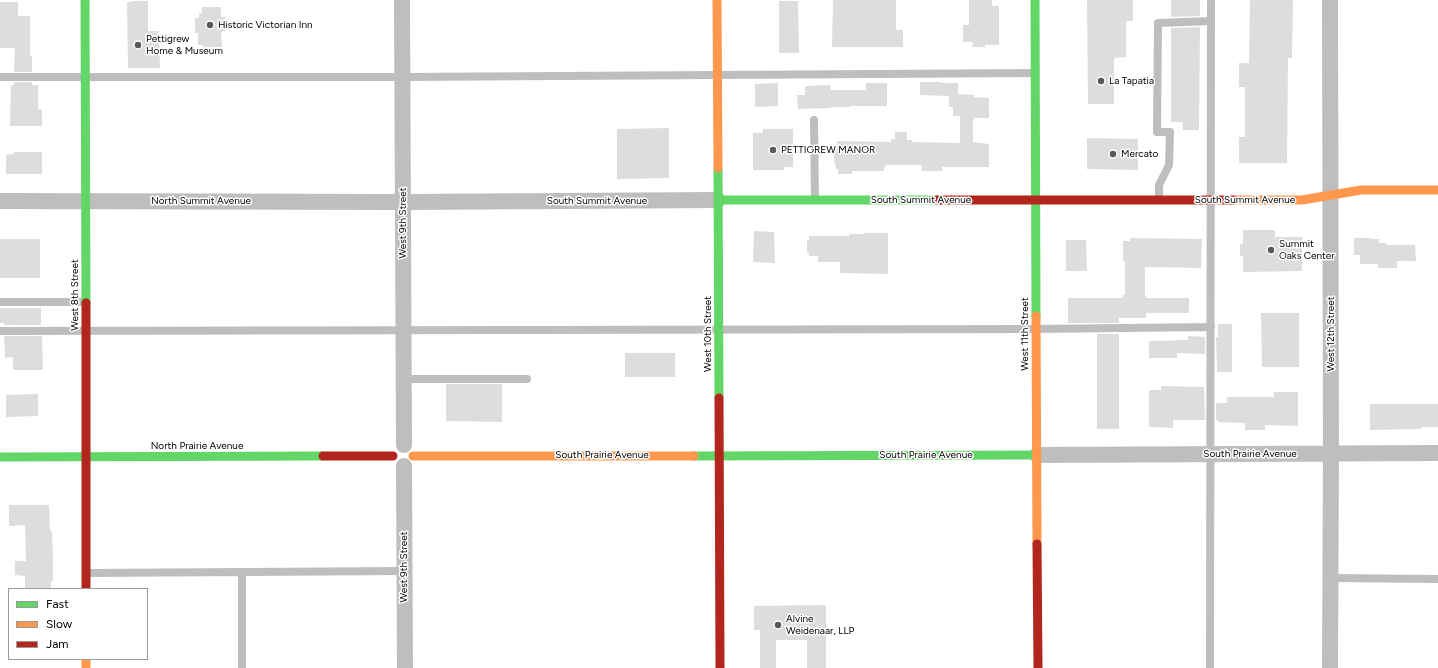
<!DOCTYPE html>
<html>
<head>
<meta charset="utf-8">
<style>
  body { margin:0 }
  #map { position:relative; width:1438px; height:668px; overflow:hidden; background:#fff; font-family:Figtree,sans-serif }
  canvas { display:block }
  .legend { position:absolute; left:8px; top:588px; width:140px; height:72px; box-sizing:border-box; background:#fff; border:1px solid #999; margin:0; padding:5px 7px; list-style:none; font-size:12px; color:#000 }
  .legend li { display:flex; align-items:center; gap:8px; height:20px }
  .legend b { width:20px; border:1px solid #999 }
</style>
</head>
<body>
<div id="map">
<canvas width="1438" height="668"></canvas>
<ul class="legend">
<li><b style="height:5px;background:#63d668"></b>Fast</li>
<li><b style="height:5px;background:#ff974d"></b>Slow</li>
<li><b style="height:5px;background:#b3261e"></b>Jam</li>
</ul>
</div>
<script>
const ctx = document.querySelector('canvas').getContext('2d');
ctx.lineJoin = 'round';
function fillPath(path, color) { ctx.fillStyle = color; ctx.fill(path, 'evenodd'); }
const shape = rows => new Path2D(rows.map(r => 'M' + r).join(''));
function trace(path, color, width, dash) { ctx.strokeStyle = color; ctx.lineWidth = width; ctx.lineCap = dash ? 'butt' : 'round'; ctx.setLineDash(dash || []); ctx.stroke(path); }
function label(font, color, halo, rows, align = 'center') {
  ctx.font = font + ' Figtree,sans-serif'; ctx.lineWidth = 3; ctx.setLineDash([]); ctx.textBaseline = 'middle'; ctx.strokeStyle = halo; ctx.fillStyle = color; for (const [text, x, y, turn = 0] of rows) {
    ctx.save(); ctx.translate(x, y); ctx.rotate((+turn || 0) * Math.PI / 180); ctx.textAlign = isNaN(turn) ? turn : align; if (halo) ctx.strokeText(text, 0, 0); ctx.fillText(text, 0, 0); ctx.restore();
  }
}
const building = shape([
  [833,0,896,0,896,30,903,30,903,47,832,47],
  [969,0,992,0,992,6,999,6,999,45,985,45,985,47,972,47,973,42,963,42,963,25,969,25],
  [1087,0,1133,0,1133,21,1126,21,1126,57,1114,58,1114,104,1088,104],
  [1171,0,1200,0,1200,16,1171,17],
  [1250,0,1293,0,1292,58,1288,58,1287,163,1239,163,1239,137,1245,137,1245,87,1239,87,1239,63,1249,63],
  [131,1,148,1,148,31,159,31,160,68,128,68,127,2,131,2],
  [779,1,798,1,799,53,779,53],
  [0,2,18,2,18,16,30,16,30,56,32,56,32,72,14,72,15,48,0,48],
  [202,7,221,7,221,17,225,17,225,31,221,32,222,47,203,47,203,45,198,45,198,33,195,33,195,18,199,18,199,13,202,13],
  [1200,27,1199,130,1183,130,1183,122,1171,122,1171,28],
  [14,82,32,82,32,85,38,85,38,109,42,109,42,126,10,126,11,85,14,85],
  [920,82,941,82,941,83,958,83,958,94,974,95,974,97,989,98,989,118,974,118,974,120,973,120,973,142,989,144,989,167,942,167,942,171,922,171,922,165,886,165,886,167,884,167,884,171,852,171,852,174,838,174,838,169,836,169,835,162,834,162,834,150,837,150,837,141,891,142,891,139,895,139,895,132,907,132,907,140,912,140,912,142,960,143,960,116,953,116,953,107,949,107,949,96,920,95],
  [778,83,778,106,755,107,755,84],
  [866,83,887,83,887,106,850,106,850,107,831,107,831,108,798,109,797,95,805,95,805,86,830,85,831,90,866,90],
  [669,128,669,178,617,179,617,129],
  [763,129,793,129,793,167,784,167,784,170,753,170,753,133,763,133],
  [1087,138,1138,139,1138,170,1087,169],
  [14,152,42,152,42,174,6,174,6,155,14,154],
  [1243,230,1275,230,1275,237,1302,237,1302,271,1243,272,1243,256,1240,256,1240,244,1243,244],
  [754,231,774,232,775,263,753,262],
  [864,233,888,233,888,274,840,273,840,262,818,262,818,256,809,256,809,253,807,253,807,240,809,240,809,236,849,236,849,234,864,234],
  [1130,238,1202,239,1201,268,1145,267,1145,296,1146,296,1146,298,1189,298,1189,313,1146,313,1146,318,1119,318,1119,323,1068,323,1068,298,1123,298,1123,295,1125,295,1125,261,1123,261,1123,241,1130,241],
  [1354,238,1371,238,1371,239,1379,239,1379,243,1386,243,1386,245,1415,245,1416,261,1397,261,1397,268,1378,268,1378,264,1360,264,1360,255,1354,255],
  [0,239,40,239,40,278,0,278],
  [1066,240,1086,240,1087,271,1066,271],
  [0,308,41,308,41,325,4,325,4,323,0,323],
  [1261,313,1299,313,1299,367,1262,367],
  [1218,324,1232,324,1232,372,1217,372,1216,337,1218,337],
  [1097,334,1119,334,1119,429,1097,429],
  [4,336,42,336,43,370,13,370,13,357,5,358],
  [1188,336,1205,337,1205,354,1177,353,1177,358,1149,358,1149,341,1188,340],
  [625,353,675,353,675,377,625,377],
  [446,384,502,384,502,422,446,421],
  [1161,386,1204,387,1205,420,1173,420,1173,428,1149,427,1149,390,1161,390],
  [1274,392,1298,392,1298,426,1265,425,1265,430,1245,430,1245,423,1218,422,1218,420,1216,420,1216,403,1227,403,1227,397,1274,397],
  [38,394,38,416,6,417,6,395],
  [1370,404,1438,404,1438,427,1421,427,1421,429,1370,430],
  [9,505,49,505,50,531,52,531,53,562,53,581,51,581,51,589,25,589,25,576,15,575,15,561,26,561,25,525,9,526],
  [826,605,826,668,807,668,807,640,776,640,776,668,760,668,760,630,754,630,754,606]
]);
const lane = shape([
  [0,77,402,77,1034,73],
  [814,120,815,200],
  [1159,199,1159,185,1169,165,1170,132,1157,132,1158,23,1211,21],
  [0,302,85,302],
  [0,331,1036,329,1211,327],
  [404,379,527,379],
  [87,573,404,571],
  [1330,578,1438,579],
  [242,668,242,572],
  [1210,668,1211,0]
]);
const street = shape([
  [402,0,404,445],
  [0,201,403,202,718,200],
  [1037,455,1438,453],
  [404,466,405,668],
  [1330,668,1331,454,1330,0]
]);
const fast = shape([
  [85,0,86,303],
  [1035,0,1036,316],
  [718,168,719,398],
  [718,200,937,200],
  [694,456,1037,455],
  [0,457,323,456]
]);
const slow = shape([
  [717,0,718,168],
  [1234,200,1302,200,1361,190,1438,190],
  [1036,316,1037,544],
  [413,456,694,456],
  [86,659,86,668]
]);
const jam = shape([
  [937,200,1234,200],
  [86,303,86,589],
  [719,398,720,668],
  [323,456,393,456],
  [1037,544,1038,668]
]);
const markers = [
  [210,25,4,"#595959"],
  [138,45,4,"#595959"],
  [1101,81,4,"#595959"],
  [773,150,4,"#595959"],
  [1113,154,4,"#595959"],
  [1271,250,4,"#595959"],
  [778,625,4,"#595959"]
];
const poiNames = [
  ["Historic Victorian Inn",218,25],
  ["Pettigrew",146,39],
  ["Home & Museum",146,51],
  ["La Tapatia",1109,81],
  ["PETTIGREW MANOR",781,150],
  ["Mercato",1121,154],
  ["Summit",1279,244],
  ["Oaks Center",1279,256],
  ["Alvine",786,619],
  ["Weidenaar, LLP",786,631]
];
const streetNames = [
  ["South Summit Avenue",921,200],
  ["South Summit Avenue",1245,200],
  ["North Summit Avenue",201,201],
  ["South Summit Avenue",597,201],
  ["West 9th Street",403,223,-90],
  ["West 8th Street",75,295,-90],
  ["West 10th Street",708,334,-90],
  ["West 11th Street",1025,334,-90],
  ["West 12th Street",1331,334,-90],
  ["North Prairie Avenue",197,446],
  ["South Prairie Avenue",1250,454],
  ["South Prairie Avenue",602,455],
  ["South Prairie Avenue",926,455],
  ["West 9th Street",404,567,-90]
];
fillPath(building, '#ddd');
trace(lane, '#bebebe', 8);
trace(street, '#bebebe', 16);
trace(fast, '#63d668', 9);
trace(slow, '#ff974d', 9);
trace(jam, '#b3261e', 9);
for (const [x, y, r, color] of markers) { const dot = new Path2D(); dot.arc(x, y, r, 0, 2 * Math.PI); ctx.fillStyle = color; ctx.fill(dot); trace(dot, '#fff', 1.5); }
label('10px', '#000', '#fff', poiNames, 'left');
label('10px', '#000', '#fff', streetNames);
</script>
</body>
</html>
